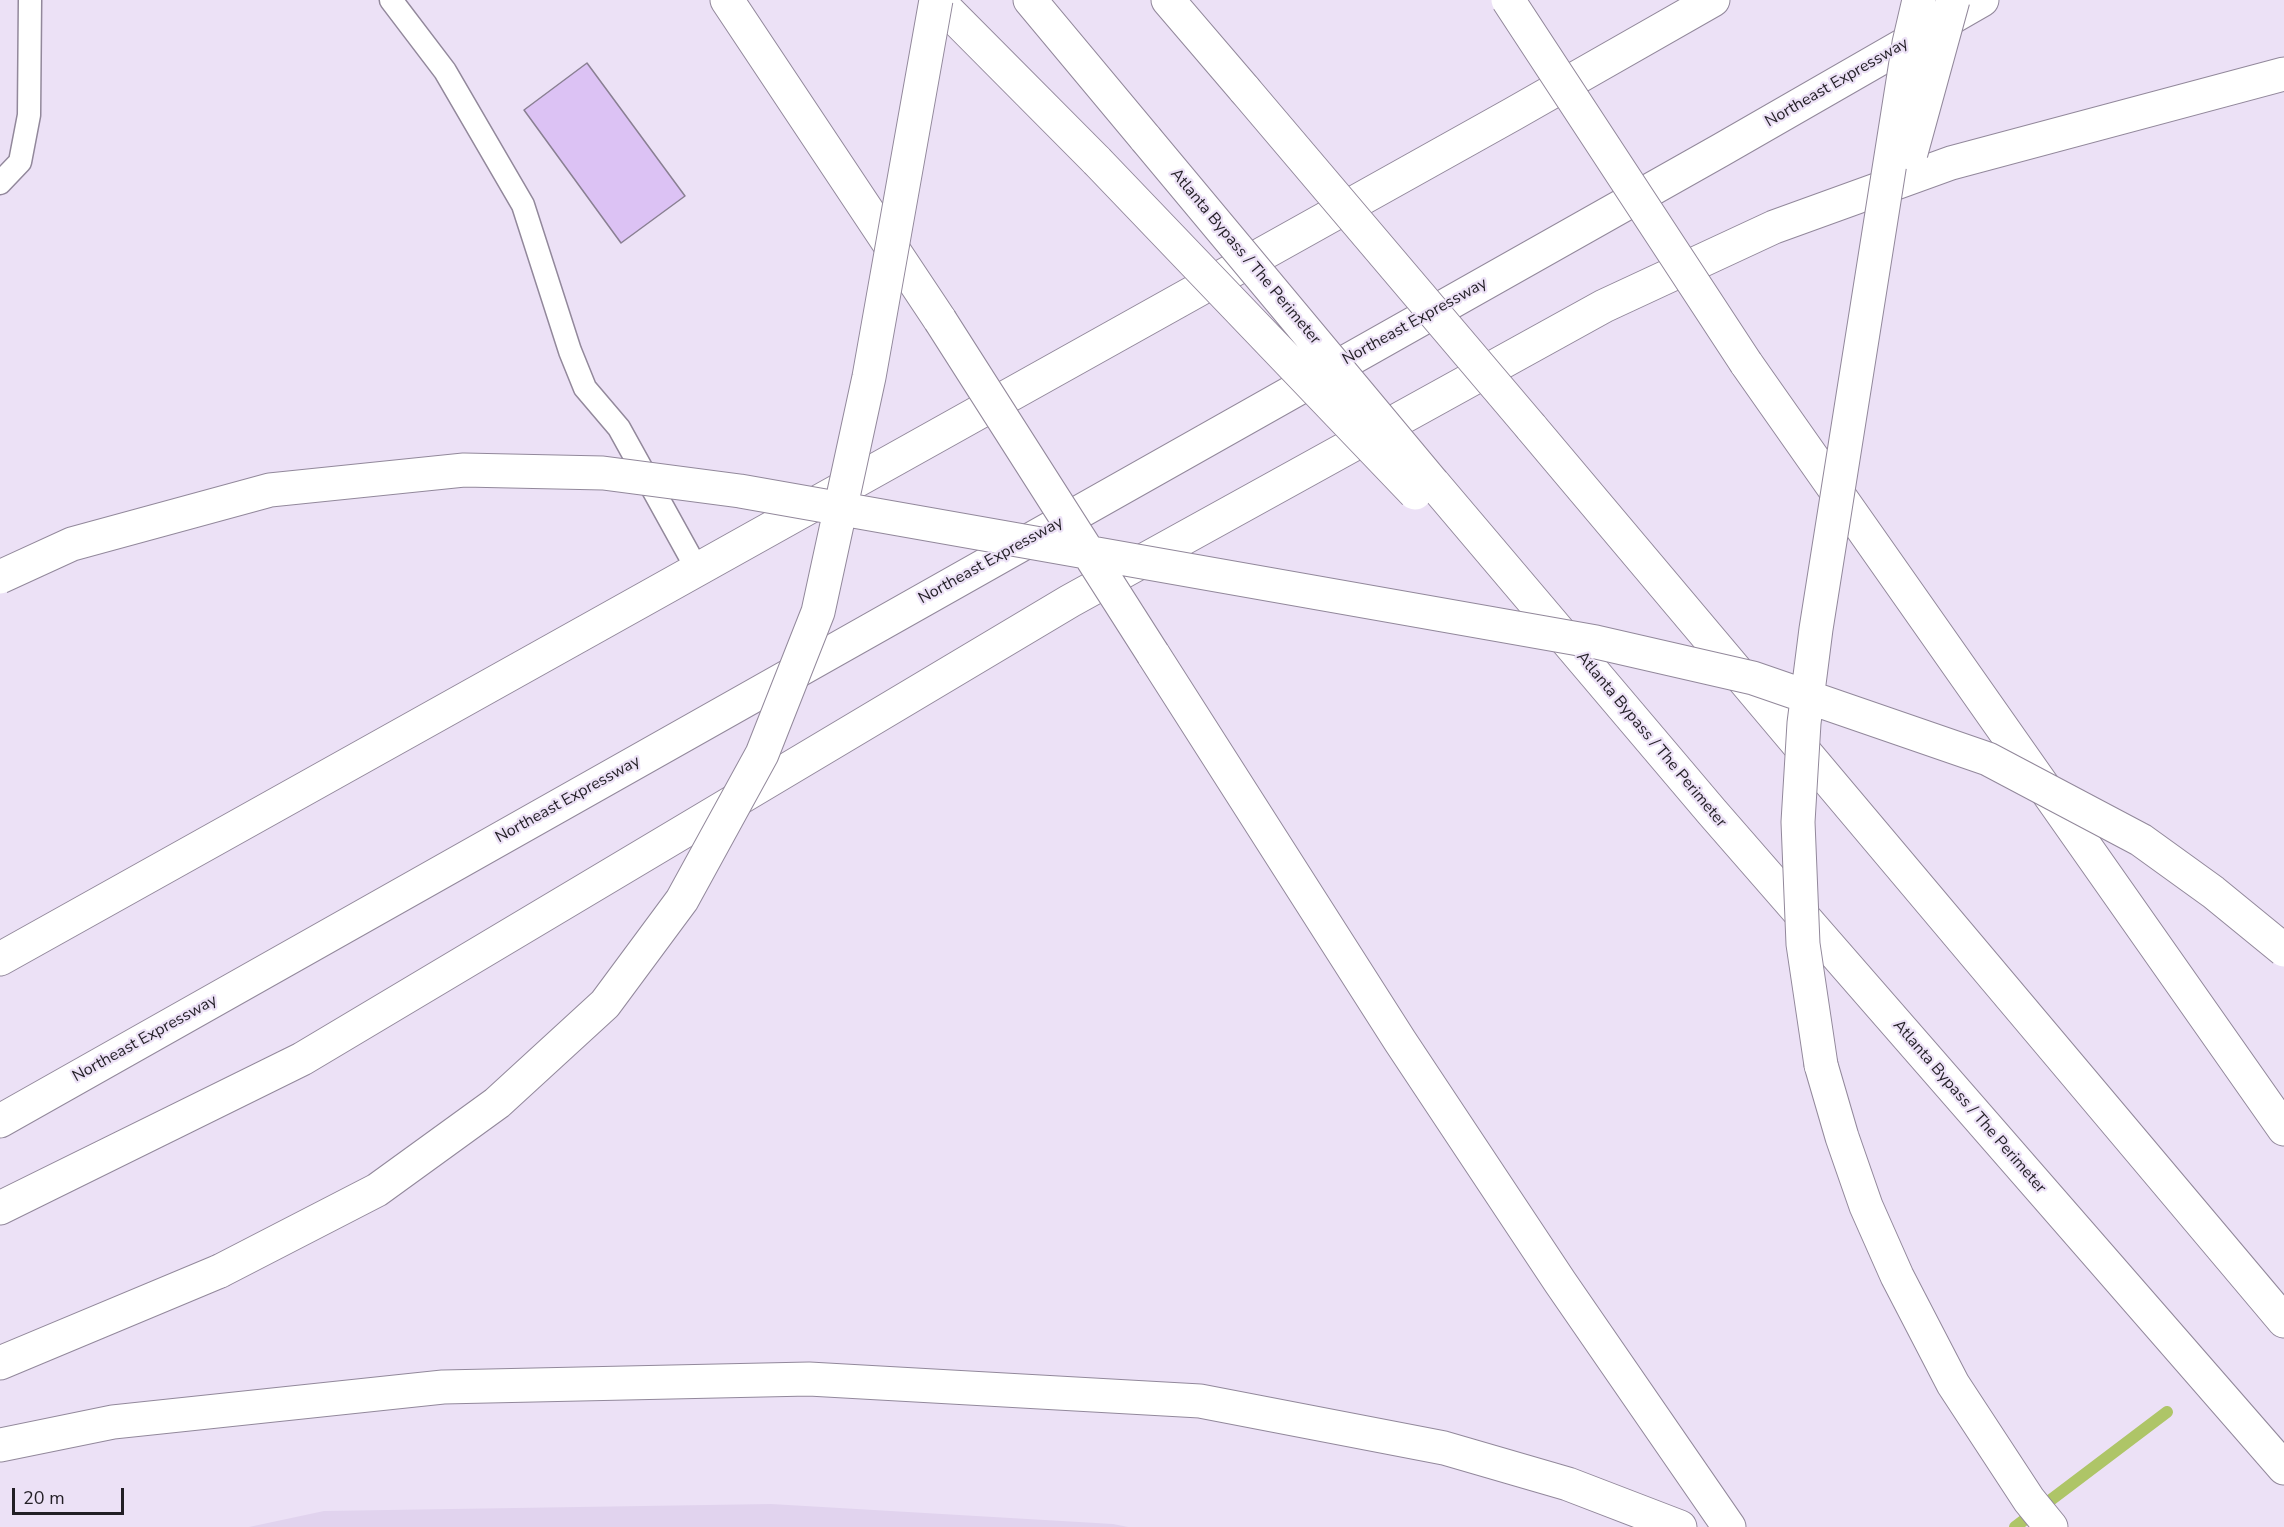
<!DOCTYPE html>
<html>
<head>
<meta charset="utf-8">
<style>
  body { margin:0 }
  #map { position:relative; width:2284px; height:1527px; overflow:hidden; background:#ece1f6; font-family:"Nunito Sans",sans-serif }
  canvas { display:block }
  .scale { position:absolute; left:12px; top:1488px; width:112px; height:27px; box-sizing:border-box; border:3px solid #221e25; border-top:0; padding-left:8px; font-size:18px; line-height:21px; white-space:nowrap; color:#221e25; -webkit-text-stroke:4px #ece1f6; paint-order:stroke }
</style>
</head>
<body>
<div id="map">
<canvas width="2284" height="1527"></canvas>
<div class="scale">20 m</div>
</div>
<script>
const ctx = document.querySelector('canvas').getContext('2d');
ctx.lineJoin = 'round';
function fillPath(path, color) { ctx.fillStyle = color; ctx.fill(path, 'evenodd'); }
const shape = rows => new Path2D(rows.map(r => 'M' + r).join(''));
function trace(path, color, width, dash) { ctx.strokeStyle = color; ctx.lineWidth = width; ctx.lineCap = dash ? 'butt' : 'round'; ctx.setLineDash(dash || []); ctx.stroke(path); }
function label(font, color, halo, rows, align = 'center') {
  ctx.font = font + ' "Nunito Sans",sans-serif'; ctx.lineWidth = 4.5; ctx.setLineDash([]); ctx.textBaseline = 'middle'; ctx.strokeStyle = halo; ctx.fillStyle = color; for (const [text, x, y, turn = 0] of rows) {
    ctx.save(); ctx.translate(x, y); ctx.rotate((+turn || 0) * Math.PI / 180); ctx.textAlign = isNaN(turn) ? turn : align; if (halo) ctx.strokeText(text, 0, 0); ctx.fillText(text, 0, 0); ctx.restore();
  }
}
const built = shape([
  [771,1504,1113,1524,1128,1527,249,1527,324,1511]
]);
const stream = shape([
  [2015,1527,2167,1412]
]);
const building = shape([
  [587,63,685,196,621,243,524,110,587,63]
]);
const service = shape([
  [391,0,445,71,523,205,570,351,585,388,619,428,697,569],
  [0,183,20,162,29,115,30,0]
]);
const motorway = shape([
  [727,0,940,320],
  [937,0,1097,161],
  [1030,0,1146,139],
  [1168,0,1245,90],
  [1746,363,2284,1129],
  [1531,427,2284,1321],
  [1434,484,1712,812,2284,1468],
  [1153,654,1400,1041,1560,1282,1729,1527],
  [0,959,1513,114,1713,0],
  [1821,1065,1842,1137,1866,1206,1897,1276,1953,1384,2029,1500,2051,1527],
  [0,1121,1721,150,1982,0],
  [0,1208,302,1059,1070,601,1604,306,1774,227,1951,163,2284,74],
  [0,1363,220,1271],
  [0,1445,113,1422,443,1387,809,1379,1200,1401,1444,1448,1568,1484,1680,1527]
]);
const motorwayBridge = shape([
  [1508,0,1746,363],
  [1245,90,1531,427],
  [1146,139,1433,483],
  [1911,153,1953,0],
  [1097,161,1415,493],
  [940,320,1153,654],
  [0,577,72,544,270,490,464,470,603,473,740,491,1596,642,1753,678,1988,759,2141,840,2213,892,2284,950],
  [1821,1065,1803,944,1798,822,1804,723,1816,629,1909,43,1919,0],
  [220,1271,377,1190,497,1103,605,1004,682,900,762,754,818,612,869,377,936,0]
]);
const streetNames = [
  ["Northeast Expressway",1837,83,-30],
  ["Atlanta Bypass / The Perimeter",1245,257,50],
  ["Northeast Expressway",1415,322,-29],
  ["Northeast Expressway",991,561,-29],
  ["Atlanta Bypass / The Perimeter",1651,740,50],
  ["Northeast Expressway",568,800,-29],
  ["Northeast Expressway",145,1039,-29],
  ["Atlanta Bypass / The Perimeter",1969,1107,49]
];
fillPath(built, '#e1d3ee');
trace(stream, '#aec567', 12);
fillPath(building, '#dcc2f4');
trace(building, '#897f92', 1.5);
trace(service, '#92889b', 25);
trace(motorway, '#92889b', 35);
trace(service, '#fff', 22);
trace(motorway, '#fff', 33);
trace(motorwayBridge, '#92889b', 35, []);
trace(motorwayBridge, '#fff', 33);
label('16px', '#221e25', '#ece1f6', streetNames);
</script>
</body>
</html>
